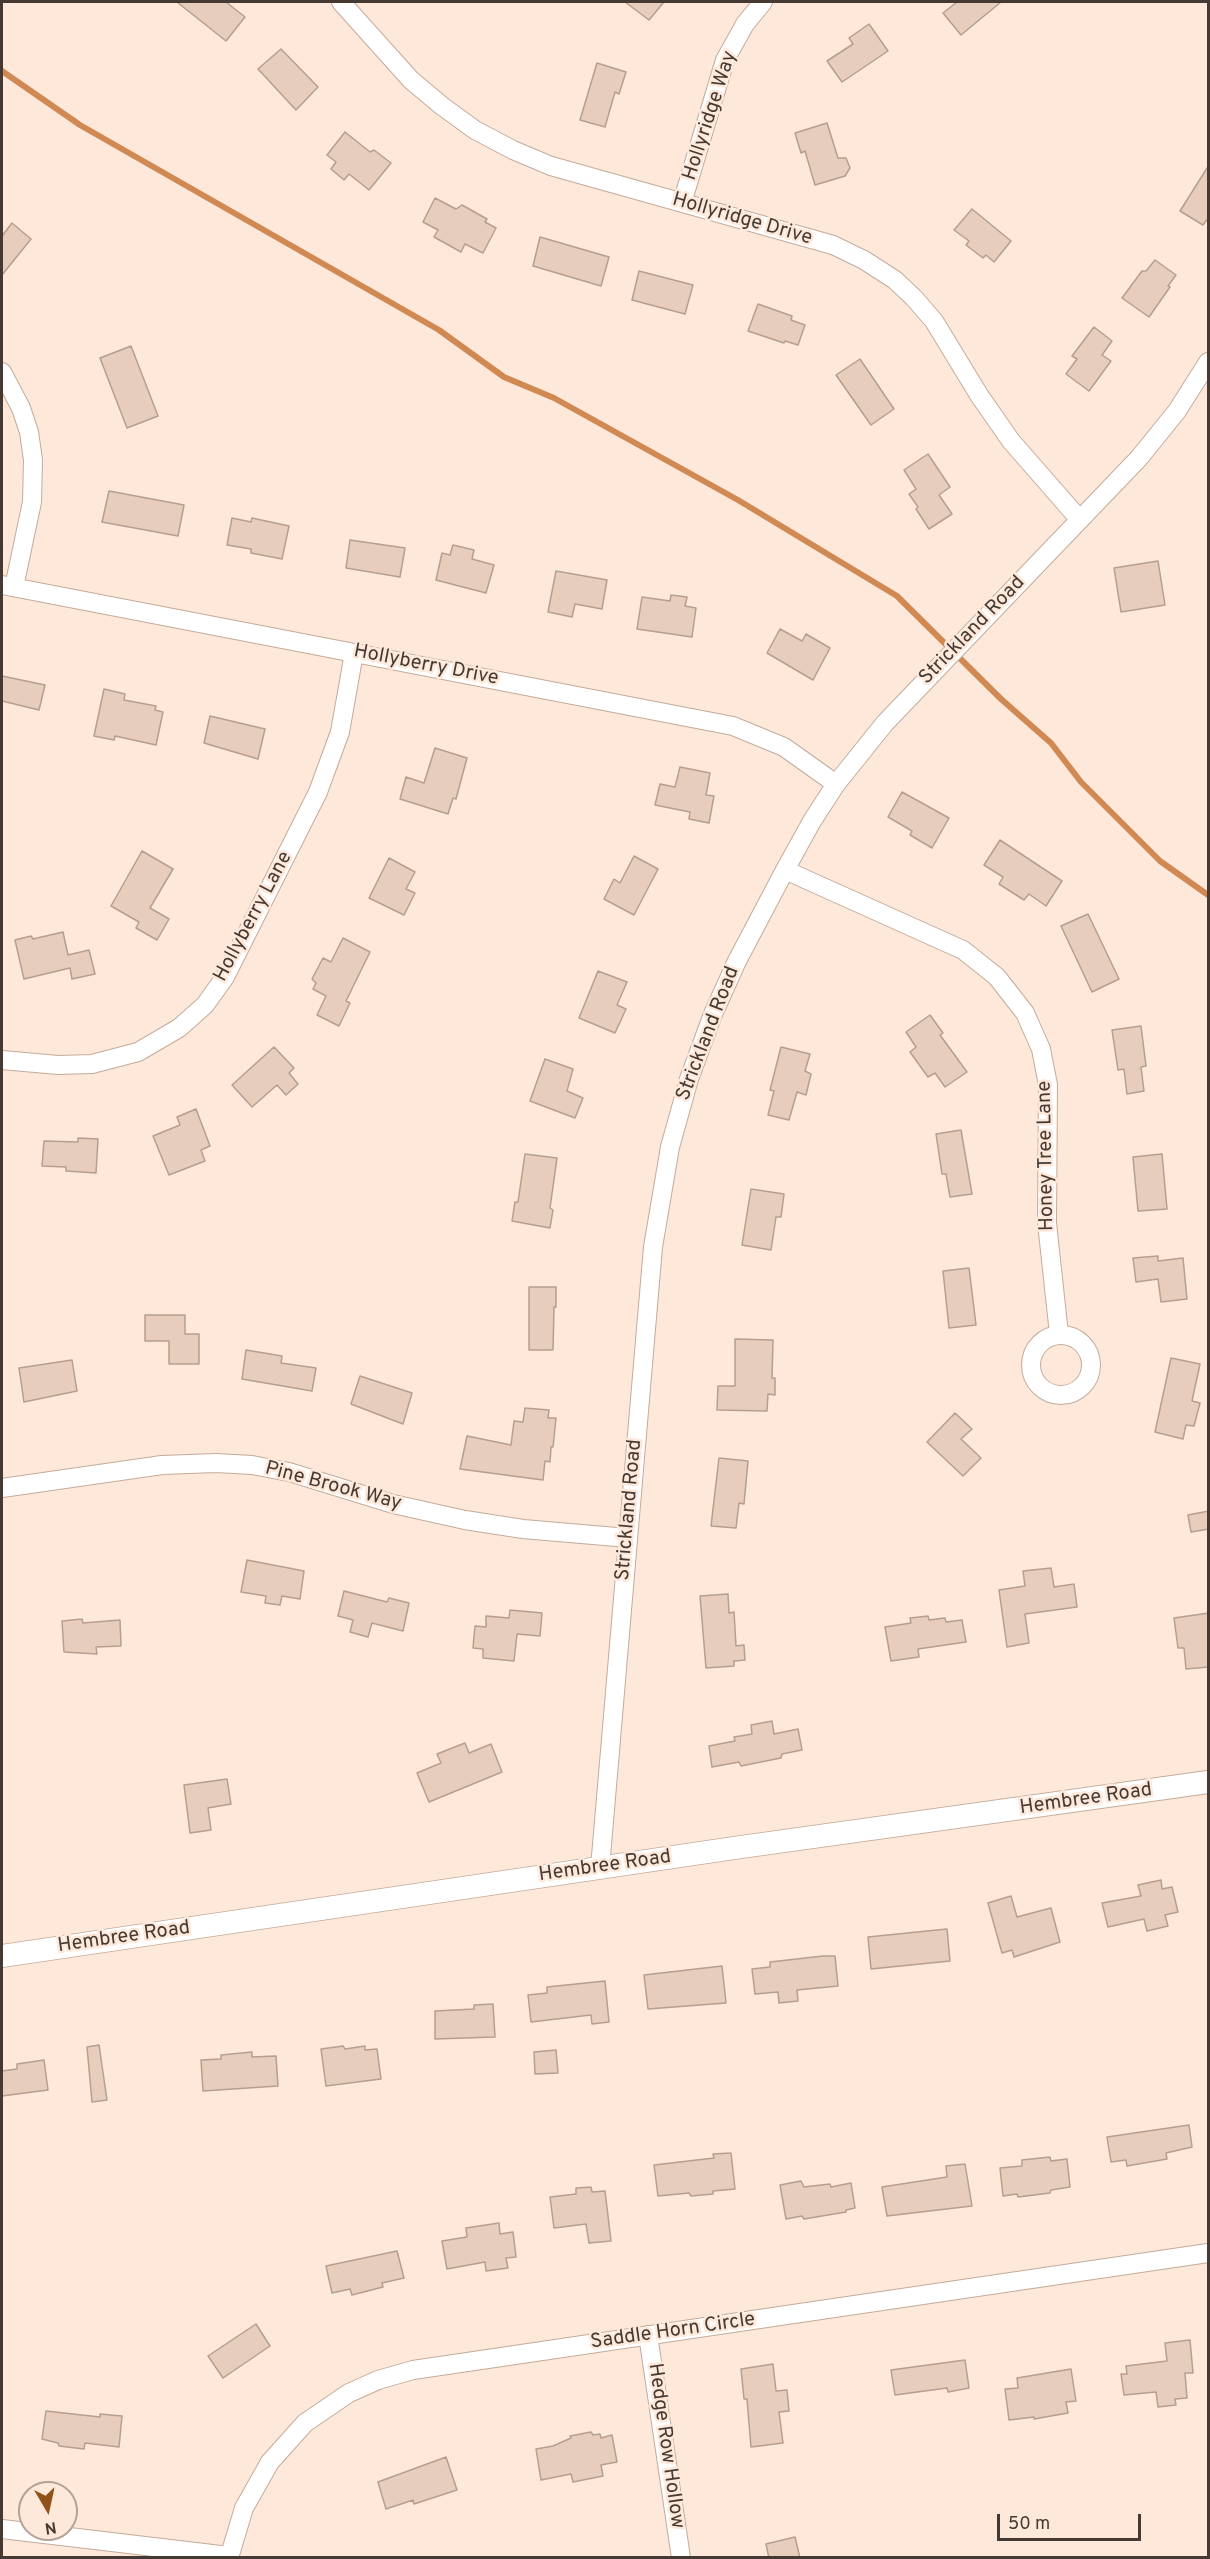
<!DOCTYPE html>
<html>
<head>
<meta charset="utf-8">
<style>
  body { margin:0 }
  #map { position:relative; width:1210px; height:2559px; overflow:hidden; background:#fde8da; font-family:Overpass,sans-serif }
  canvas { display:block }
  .frame { position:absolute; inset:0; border:3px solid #453a33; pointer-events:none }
  .north { position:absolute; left:18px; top:2481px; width:60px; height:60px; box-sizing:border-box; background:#fde8da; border:2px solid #b3a297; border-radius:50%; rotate:171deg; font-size:16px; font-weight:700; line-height:24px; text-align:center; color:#453a33 }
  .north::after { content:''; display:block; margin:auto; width:21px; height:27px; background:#91511b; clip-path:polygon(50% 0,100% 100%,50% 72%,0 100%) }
  .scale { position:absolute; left:997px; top:2514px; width:144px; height:27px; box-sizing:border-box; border:3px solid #453a33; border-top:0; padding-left:8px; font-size:18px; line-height:21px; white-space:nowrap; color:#453a33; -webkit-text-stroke:4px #fde8da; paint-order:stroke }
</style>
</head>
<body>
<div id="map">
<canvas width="1210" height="2559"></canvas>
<div class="frame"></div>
<div class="north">N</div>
<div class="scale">50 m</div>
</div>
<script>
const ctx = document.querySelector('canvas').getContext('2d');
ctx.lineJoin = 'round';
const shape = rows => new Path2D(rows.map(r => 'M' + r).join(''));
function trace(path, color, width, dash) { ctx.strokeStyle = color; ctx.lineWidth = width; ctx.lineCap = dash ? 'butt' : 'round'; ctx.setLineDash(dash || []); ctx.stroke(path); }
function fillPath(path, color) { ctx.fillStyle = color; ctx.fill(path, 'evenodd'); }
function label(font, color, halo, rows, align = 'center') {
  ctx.font = font + ' Overpass,sans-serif'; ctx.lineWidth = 5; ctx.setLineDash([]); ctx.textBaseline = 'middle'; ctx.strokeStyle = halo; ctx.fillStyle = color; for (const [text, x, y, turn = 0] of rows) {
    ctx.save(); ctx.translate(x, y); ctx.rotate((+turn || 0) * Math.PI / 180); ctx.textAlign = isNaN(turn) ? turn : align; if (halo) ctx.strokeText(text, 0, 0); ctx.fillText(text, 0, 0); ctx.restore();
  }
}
const stream = shape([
  [2,71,80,125,439,330,504,377,554,398,738,500,897,596,1001,699,1051,743,1081,782,1160,861,1208,895]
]);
const building = shape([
  [177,2,226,2,245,17,226,41,177,2],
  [625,2,664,2,649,20,625,2],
  [957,2,1001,2,961,35,943,13,957,2],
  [869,24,888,51,842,82,827,61,853,44,849,38,869,24],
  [281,49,318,87,296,110,258,69,281,49],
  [597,63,626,72,619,94,615,92,605,127,580,120,597,63],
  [827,123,838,158,846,158,850,168,845,176,815,185,805,151,801,153,795,133,827,123],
  [345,132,370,152,374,150,391,163,369,190,349,174,344,180,331,169,336,162,327,155,345,132],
  [1209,165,1209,217,1203,225,1180,211,1209,165],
  [435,198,456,209,462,205,487,219,485,222,496,228,483,253,465,244,461,252,434,237,438,230,423,222,435,198],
  [972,209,1011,241,994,262,986,255,983,258,966,245,969,241,954,230,972,209],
  [12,223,31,239,2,275,2,236,12,223],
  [540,237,609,257,601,286,533,266,540,237],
  [1155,260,1176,275,1168,286,1170,287,1149,317,1122,298,1142,271,1146,271,1155,260],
  [639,271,693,285,685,314,632,300,639,271],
  [758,304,792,316,791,320,805,325,798,345,785,341,784,343,748,331,758,304],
  [1094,327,1112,341,1102,355,1111,361,1089,391,1066,374,1077,359,1072,356,1094,327],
  [131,346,158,416,127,428,100,358,131,346],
  [860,359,894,409,871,425,836,375,860,359],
  [928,454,950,487,939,495,952,514,929,529,916,509,918,507,909,494,916,489,904,470,928,454],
  [109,491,184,505,178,536,102,522,109,491],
  [232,518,251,522,252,518,289,526,282,559,251,553,251,549,227,545,232,518],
  [350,540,405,548,400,577,346,568,350,540],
  [453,545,474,550,472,559,494,565,486,593,436,580,442,553,450,555,453,545],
  [1158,561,1165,605,1121,612,1114,568,1158,561],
  [556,571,607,580,602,609,575,604,572,617,548,612,556,571],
  [671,595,687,597,685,606,696,608,692,637,637,629,642,597,670,601,671,595],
  [780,629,802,641,806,634,830,648,813,680,767,653,780,629],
  [2,676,45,685,39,710,2,701,2,676],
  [104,689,125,694,124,700,156,706,155,710,163,712,156,745,115,736,114,740,94,736,104,689],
  [210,716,265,729,258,759,204,743,210,716],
  [435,748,467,758,456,799,453,798,448,814,400,799,406,777,424,783,435,748],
  [680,767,710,773,706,795,714,796,709,823,689,819,690,812,655,805,660,784,675,787,680,767],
  [902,792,949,818,932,848,910,835,912,831,888,817,902,792],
  [1000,840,1062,881,1046,906,1029,894,1024,900,999,884,1003,877,984,865,1000,840],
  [142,851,173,869,150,908,169,919,157,940,136,928,139,922,111,906,142,851],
  [634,856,658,869,634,915,604,899,614,879,620,883,634,856],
  [389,858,415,872,406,889,415,893,404,915,369,898,389,858],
  [1088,914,1119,979,1092,992,1061,926,1088,914],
  [63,932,68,955,89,950,95,974,72,979,70,968,24,979,15,940,31,936,33,939,63,932],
  [343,938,370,952,346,1001,350,1003,339,1026,317,1015,326,996,313,989,316,983,312,979,323,958,331,962,343,938],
  [598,971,627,982,617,1005,626,1009,615,1033,579,1018,598,971],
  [930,1015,943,1033,940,1035,967,1072,945,1087,935,1073,928,1077,910,1052,916,1047,906,1032,930,1015],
  [1141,1026,1146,1066,1141,1067,1144,1091,1127,1094,1124,1069,1118,1070,1112,1030,1141,1026],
  [274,1047,294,1068,289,1073,298,1084,286,1095,277,1085,252,1107,232,1085,274,1047],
  [781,1047,810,1054,805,1071,811,1074,806,1095,797,1092,789,1120,768,1115,774,1091,770,1090,781,1047],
  [545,1059,573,1069,567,1091,583,1098,575,1118,530,1101,545,1059],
  [196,1109,210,1146,201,1150,205,1161,169,1175,153,1136,180,1125,177,1117,196,1109],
  [961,1130,972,1194,950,1197,946,1174,942,1174,936,1134,961,1130],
  [78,1138,98,1139,96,1173,66,1171,66,1167,42,1166,44,1141,78,1142,78,1138],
  [525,1154,557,1158,550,1208,553,1210,550,1228,512,1221,515,1202,518,1202,525,1154],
  [1162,1154,1167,1209,1138,1211,1133,1157,1162,1154],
  [751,1189,784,1194,781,1217,776,1217,771,1250,742,1245,751,1189],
  [1158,1256,1158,1261,1183,1258,1187,1299,1161,1302,1158,1279,1136,1282,1133,1258,1158,1256],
  [969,1268,976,1325,949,1328,943,1271,969,1268],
  [529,1287,556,1287,556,1307,554,1307,553,1350,529,1350,529,1287],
  [145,1315,185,1315,185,1334,199,1334,199,1364,169,1364,169,1341,145,1341,145,1315],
  [735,1339,773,1340,772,1378,775,1378,775,1395,768,1394,767,1411,717,1410,718,1386,735,1386,735,1339],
  [246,1350,282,1356,281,1363,316,1368,312,1391,242,1379,246,1350],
  [1171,1358,1200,1364,1192,1401,1200,1403,1194,1426,1186,1425,1183,1439,1155,1432,1171,1358],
  [72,1360,77,1391,24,1402,19,1368,72,1360],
  [360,1376,412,1393,403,1424,351,1404,360,1376],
  [525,1408,549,1410,548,1418,556,1418,553,1447,551,1447,550,1462,545,1461,543,1480,460,1469,467,1436,511,1445,514,1421,523,1422,525,1408],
  [955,1413,972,1429,961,1439,981,1458,963,1476,927,1442,955,1413],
  [719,1458,748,1461,744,1504,739,1503,736,1528,711,1526,719,1458],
  [1209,1511,1209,1529,1191,1532,1188,1515,1209,1511],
  [247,1560,304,1571,300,1599,282,1596,280,1605,265,1603,266,1596,241,1592,247,1560],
  [1051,1568,1054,1587,1074,1584,1077,1607,1025,1614,1029,1643,1007,1647,999,1590,1025,1586,1023,1571,1051,1568],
  [344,1591,387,1602,389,1598,409,1603,403,1631,372,1623,368,1637,350,1632,353,1620,338,1616,344,1591],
  [728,1594,729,1613,734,1612,736,1646,744,1645,745,1660,734,1661,734,1666,706,1668,700,1596,728,1594],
  [510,1610,542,1613,540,1636,517,1634,514,1661,483,1658,483,1649,473,1648,475,1626,486,1627,486,1616,509,1618,510,1610],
  [1209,1613,1209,1667,1186,1669,1184,1648,1178,1648,1174,1618,1209,1613],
  [928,1616,929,1620,945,1618,946,1622,962,1620,966,1642,918,1649,919,1657,891,1661,885,1627,911,1623,910,1618,928,1616],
  [82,1619,83,1623,120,1620,121,1646,96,1647,97,1654,64,1652,62,1621,82,1619],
  [772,1721,774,1734,798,1729,802,1750,782,1754,781,1758,741,1766,739,1762,712,1767,709,1746,735,1741,734,1737,752,1734,751,1725,772,1721],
  [465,1743,469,1753,491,1744,502,1772,429,1802,417,1773,441,1763,437,1754,465,1743],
  [227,1779,231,1804,208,1808,211,1830,190,1833,184,1785,227,1779],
  [1161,1880,1162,1889,1172,1887,1178,1912,1165,1915,1168,1926,1147,1931,1144,1919,1108,1927,1102,1903,1141,1896,1138,1885,1161,1880],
  [1011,1896,1017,1917,1051,1908,1060,1942,1014,1957,1012,1950,1002,1953,988,1903,1011,1896],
  [947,1929,950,1961,871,1969,868,1937,947,1929],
  [823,1956,835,1956,838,1986,797,1990,798,2001,779,2003,778,1992,755,1994,752,1969,770,1967,770,1962,823,1956],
  [722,1966,726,2003,648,2009,644,1975,722,1966],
  [605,1981,609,2022,592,2024,591,2015,531,2022,528,1995,547,1993,547,1987,605,1981],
  [493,2004,495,2037,435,2039,435,2011,474,2009,474,2005,493,2004],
  [99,2045,107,2100,92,2102,87,2047,99,2045],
  [343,2046,345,2049,365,2046,365,2050,377,2049,381,2079,326,2086,321,2049,343,2046],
  [556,2050,558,2073,535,2074,534,2052,556,2050],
  [252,2052,252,2057,276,2056,278,2086,203,2091,201,2060,221,2059,221,2055,252,2052],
  [44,2060,48,2090,2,2096,2,2071,17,2069,17,2064,44,2060],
  [1189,2125,1192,2147,1166,2153,1167,2159,1127,2166,1126,2160,1111,2162,1107,2137,1189,2125],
  [731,2153,735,2189,713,2191,713,2194,691,2196,689,2193,658,2196,654,2165,714,2158,713,2154,731,2153],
  [1050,2157,1051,2161,1067,2159,1070,2187,1051,2190,1050,2193,1018,2197,1017,2194,1003,2196,1000,2168,1022,2166,1022,2160,1050,2157],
  [965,2164,972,2206,887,2216,882,2187,947,2177,946,2166,965,2164],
  [801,2181,804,2187,830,2184,831,2187,851,2183,855,2208,846,2210,846,2212,804,2219,802,2216,786,2219,780,2185,801,2181],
  [591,2187,592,2192,605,2191,611,2241,589,2243,586,2224,554,2228,550,2197,576,2194,576,2188,591,2187],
  [499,2223,500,2234,513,2232,516,2257,506,2258,508,2268,486,2271,485,2262,447,2269,442,2241,467,2237,466,2228,499,2223],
  [397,2251,404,2278,382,2283,383,2287,352,2295,350,2289,332,2293,326,2266,397,2251],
  [256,2324,270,2346,223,2378,208,2356,256,2324],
  [1190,2340,1193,2373,1185,2373,1187,2398,1175,2399,1176,2405,1158,2407,1156,2392,1124,2395,1121,2374,1127,2374,1126,2366,1167,2361,1165,2343,1190,2340],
  [965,2360,969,2388,948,2392,947,2388,895,2395,891,2370,965,2360],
  [773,2364,776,2391,787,2390,789,2411,779,2412,783,2443,751,2447,747,2399,744,2399,741,2369,773,2364],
  [1071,2369,1076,2401,1066,2402,1068,2413,1034,2419,1034,2417,1009,2420,1005,2389,1018,2388,1017,2378,1071,2369],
  [46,2411,100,2417,100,2414,122,2416,119,2447,85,2443,84,2449,59,2446,58,2443,42,2439,46,2411],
  [591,2432,593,2435,600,2434,601,2438,612,2435,617,2462,601,2465,603,2476,573,2482,571,2474,541,2480,536,2449,553,2446,571,2438,570,2436,591,2432],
  [446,2457,457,2490,414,2504,413,2500,386,2509,378,2482,446,2457],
  [795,2537,800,2558,769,2558,766,2544,795,2537]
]);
const minor = shape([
  [341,2,411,80,442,106,475,130,513,150,551,166,833,245,864,260,895,280,914,298,934,321,979,395,1011,441,1080,520],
  [682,203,725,60,745,24,763,2],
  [2,372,21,408,29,432,33,460,32,502,14,587],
  [2,585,733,726,784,747,836,784],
  [785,870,963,950,997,977,1025,1013,1041,1049,1048,1085,1047,1223,1059,1334],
  [2,1060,58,1065,92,1064,138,1052,179,1028,205,1005,225,977,318,792,340,732,354,653],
  '1031 1365a30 30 0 1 1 60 0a30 30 0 1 1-60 0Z',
  [2,1488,162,1465,216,1463,252,1465,289,1472,393,1504,465,1520,523,1529,628,1538],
  [600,1868,653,1247,670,1147,689,1079,713,1014,737,961,785,870,812,821,836,784,885,723,1139,458,1177,411,1208,362],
  [648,2335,681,2558],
  [2,2529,229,2556],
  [229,2558,244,2508,270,2462,305,2423,349,2393,378,2380,413,2370,1208,2253]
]);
const tertiary = shape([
  [2,1956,741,1847,1208,1782]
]);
const streetNames = [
  ["Hollyridge Way",711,116,-72],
  ["Hollyridge Drive",742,220,16],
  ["Strickland Road",973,631,-46],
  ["Hollyberry Drive",426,666,11],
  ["Hollyberry Lane",254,917,-62],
  ["Strickland Road",709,1034,-69],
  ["Honey Tree Lane",1047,1156,-91],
  ["Pine Brook Way",333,1487,15],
  ["Strickland Road",630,1510,-85],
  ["Hembree Road",1086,1800,-8],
  ["Hembree Road",605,1867,-8],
  ["Hembree Road",124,1938,-8],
  ["Saddle Horn Circle",673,2332,-8],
  ["Hedge Row Hollow",665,2446,82]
];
trace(stream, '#d18954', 6);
fillPath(building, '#e7cdbb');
trace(building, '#b79e8e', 1.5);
trace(minor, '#c4ab9a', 20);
trace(tertiary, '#c4ab9a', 24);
trace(minor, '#fff', 18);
trace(tertiary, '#fff', 22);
label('20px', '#453a33', '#fde8da', streetNames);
</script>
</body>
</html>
